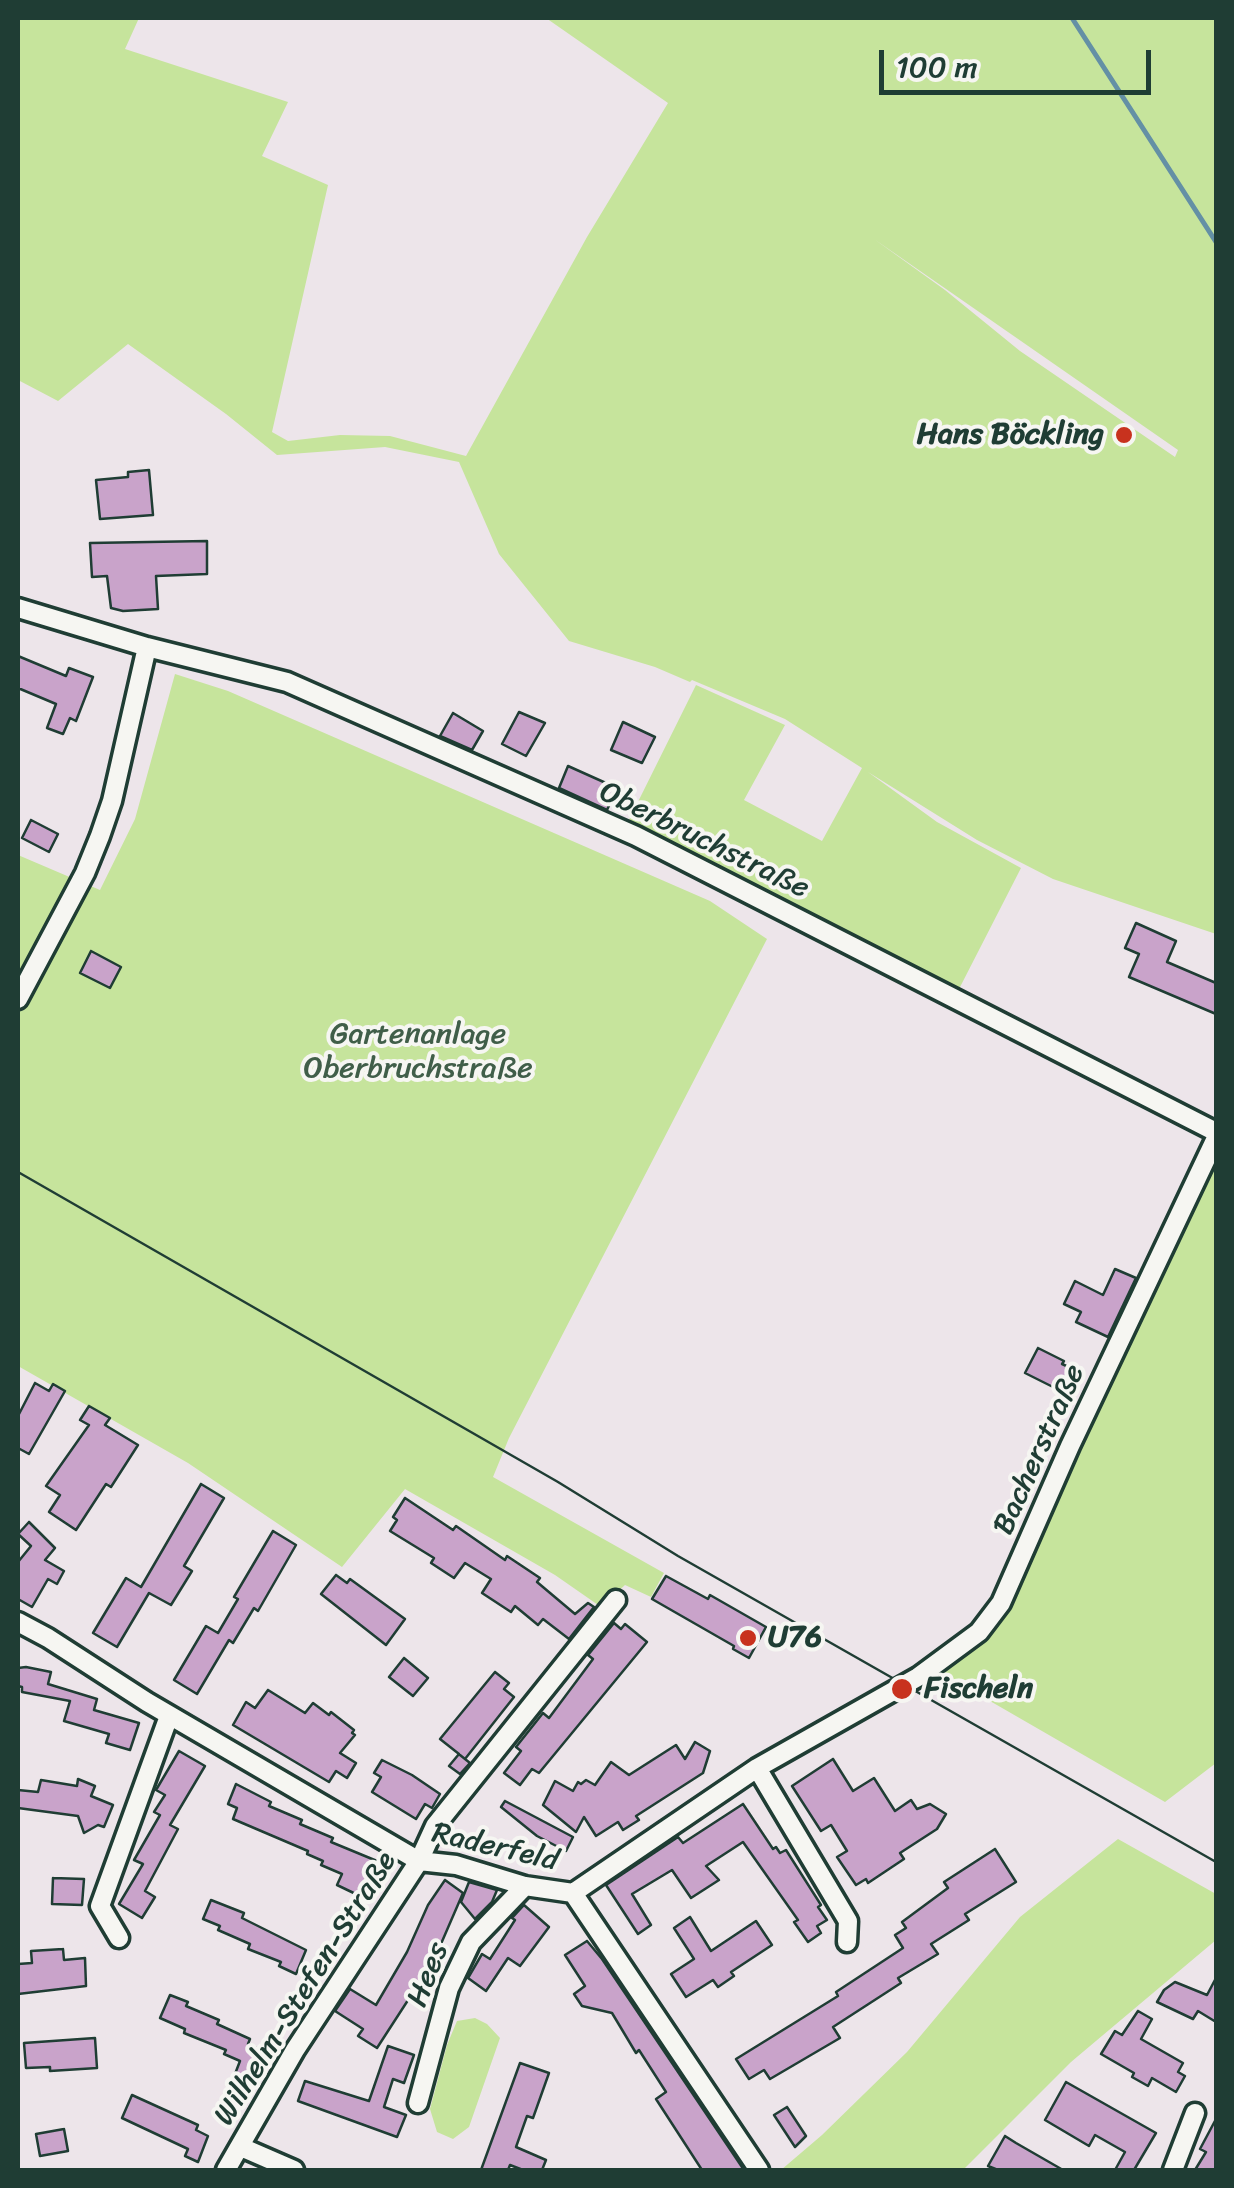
<!DOCTYPE html>
<html>
<head>
<meta charset="utf-8">
<style>
  body { margin:0 }
  #map { position:relative; width:1234px; height:2188px; overflow:hidden; background:#ede5ea; font-family:Sriracha,sans-serif }
  canvas { display:block }
  .frame { position:absolute; inset:0; border:20px solid #1f3d34; pointer-events:none }
  .scale { position:absolute; left:879px; top:50px; width:272px; height:45px; box-sizing:border-box; border:5px solid #1f3d34; border-top:0; padding-left:12px; font-size:30px; line-height:35px; white-space:nowrap; color:#1f3d34; -webkit-text-stroke:8px #f6f6f2; paint-order:stroke }
</style>
</head>
<body>
<div id="map">
<canvas width="1234" height="2188"></canvas>
<div class="frame"></div>
<div class="scale">100 m</div>
</div>
<script>
const ctx = document.querySelector('canvas').getContext('2d');
ctx.lineJoin = 'round';
function fillPath(path, color) { ctx.fillStyle = color; ctx.fill(path, 'evenodd'); }
const shape = rows => new Path2D(rows.map(r => 'M' + r).join(''));
function trace(path, color, width, dash) { ctx.strokeStyle = color; ctx.lineWidth = width; ctx.lineCap = dash ? 'butt' : 'round'; ctx.setLineDash(dash || []); ctx.stroke(path); }
function label(font, color, halo, rows, align = 'center') {
  ctx.font = font + ' Sriracha,sans-serif'; ctx.lineWidth = 8; ctx.setLineDash([]); ctx.textBaseline = 'middle'; ctx.strokeStyle = halo; ctx.fillStyle = color; for (const [text, x, y, turn = 0] of rows) {
    ctx.save(); ctx.translate(x, y); ctx.rotate((+turn || 0) * Math.PI / 180); ctx.textAlign = isNaN(turn) ? turn : align; if (halo) ctx.strokeText(text, 0, 0); ctx.fillText(text, 0, 0); ctx.restore();
  }
}
const green = shape([
  [18,18,139,18,125,49,288,102,262,156,328,185,272,432,288,441,340,435,390,436,466,456,587,237,668,103,546,18,1216,18,1216,934,1053,879,977,840,868,772,937,822,1021,868,959,989,626,826,696,685,785,725,744,800,822,841,862,768,785,719,692,680,690,682,655,667,569,641,499,554,459,462,385,447,277,455,226,414,128,344,58,401,18,380],
  [874,239,1178,450,1175,457,1020,351,945,290],
  [175,674,228,691,710,901,767,939,509,1438,493,1477,664,1573,651,1597,625,1585,601,1607,555,1575,405,1489,342,1567,188,1463,18,1366,18,855,100,890,135,819],
  [1216,1164,1216,1763,1165,1802,938,1671,978,1642],
  [1118,1839,1216,1894,1216,1940,1071,2062,963,2170,781,2170,822,2135,907,2052,1020,1917],
  [475,2018,487,2024,500,2038,469,2127,453,2139,437,2132,430,2109,447,2045,457,2021]
]);
const stream = shape([
  [1072,18,1216,242]
]);
const building = shape([
  [149,470,153,515,100,519,96,480,128,477,128,472,149,470],
  [207,541,207,574,156,576,158,609,123,611,111,608,107,576,92,577,90,543,207,541],
  [18,656,66,676,69,668,93,677,76,721,70,718,63,734,47,728,56,704,18,688,18,656],
  [519,712,545,723,526,756,502,744,519,712],
  [453,713,483,731,472,750,440,736,453,713],
  [623,722,655,737,642,763,611,750,623,722],
  [568,766,617,788,607,810,559,788,568,766],
  [31,820,58,834,49,852,22,838,31,820],
  [1136,923,1176,941,1167,962,1216,983,1216,1014,1129,977,1139,954,1125,948,1136,923],
  [91,951,121,967,110,988,80,973,91,951],
  [1115,1269,1136,1278,1108,1337,1076,1322,1081,1312,1064,1304,1075,1281,1103,1295,1115,1269],
  [1038,1348,1064,1361,1062,1364,1073,1369,1063,1392,1025,1373,1038,1348],
  [35,1383,49,1391,53,1384,65,1391,29,1454,18,1448,18,1416,35,1383],
  [89,1406,110,1418,105,1425,138,1445,111,1487,106,1484,76,1530,49,1512,60,1495,46,1486,89,1425,80,1420,89,1406],
  [201,1484,224,1498,184,1566,192,1571,171,1605,149,1593,117,1647,93,1633,126,1578,141,1587,201,1484],
  [405,1498,453,1530,456,1526,505,1560,507,1556,540,1578,537,1582,575,1614,588,1603,594,1607,569,1639,543,1619,538,1625,515,1606,511,1612,482,1593,491,1579,465,1563,454,1578,431,1563,434,1558,390,1531,397,1520,393,1517,405,1498],
  [29,1522,55,1548,45,1560,64,1571,57,1584,48,1579,32,1607,18,1599,18,1562,31,1546,18,1534,29,1522],
  [273,1531,296,1545,258,1611,254,1608,233,1643,229,1640,197,1694,174,1680,206,1626,218,1633,238,1599,234,1597,273,1531],
  [336,1575,347,1583,350,1579,405,1619,386,1645,321,1594,336,1575],
  [666,1576,708,1599,710,1595,766,1627,749,1658,733,1649,734,1646,652,1599,666,1576],
  [614,1623,621,1629,625,1624,647,1642,539,1773,532,1769,520,1785,504,1773,521,1751,516,1747,543,1713,549,1718,593,1659,588,1655,614,1623],
  [404,1658,428,1678,413,1696,389,1677,404,1658],
  [26,1667,51,1672,48,1684,97,1699,94,1710,139,1723,130,1750,106,1743,109,1734,64,1721,70,1701,22,1692,22,1687,18,1686,18,1668,26,1667],
  [495,1672,509,1683,504,1689,514,1697,465,1759,460,1755,470,1763,460,1774,449,1766,459,1754,440,1739,495,1672],
  [268,1690,305,1713,313,1703,329,1715,331,1712,354,1730,352,1733,355,1735,340,1753,356,1763,347,1778,336,1771,329,1782,233,1725,246,1702,255,1708,268,1690],
  [695,1742,710,1751,703,1773,636,1816,639,1820,623,1830,618,1822,596,1836,584,1817,576,1832,543,1805,555,1781,573,1791,578,1782,581,1784,586,1780,595,1785,611,1762,629,1775,676,1745,685,1759,695,1742],
  [179,1751,205,1766,170,1825,178,1829,145,1891,155,1897,142,1918,119,1904,143,1864,134,1860,160,1815,154,1812,165,1795,156,1790,179,1751],
  [833,1759,853,1791,874,1778,895,1811,911,1800,917,1809,930,1804,946,1814,937,1829,900,1853,904,1859,868,1883,866,1879,856,1885,837,1857,847,1851,831,1825,821,1831,792,1786,833,1759],
  [382,1760,412,1775,440,1794,432,1808,425,1804,416,1819,372,1792,381,1777,374,1773,382,1760],
  [78,1779,95,1786,91,1796,113,1805,104,1827,98,1825,84,1833,78,1816,18,1808,18,1790,38,1792,41,1780,77,1786,78,1779],
  [236,1784,271,1802,269,1806,302,1820,300,1824,333,1838,331,1842,377,1861,362,1897,337,1885,342,1874,321,1865,323,1861,307,1854,308,1851,233,1819,237,1808,228,1804,236,1784],
  [505,1801,573,1837,566,1851,537,1836,501,1807,505,1801],
  [743,1804,773,1849,776,1847,780,1853,786,1850,821,1905,818,1907,827,1920,817,1926,821,1933,808,1942,794,1922,798,1920,743,1842,706,1866,719,1880,691,1898,672,1870,632,1894,651,1925,638,1934,606,1885,678,1837,683,1843,743,1804],
  [995,1849,1016,1882,965,1914,969,1920,931,1944,938,1954,898,1978,901,1983,833,2027,840,2038,770,2079,764,2070,749,2079,736,2059,838,1996,836,1992,903,1948,895,1935,906,1928,902,1922,948,1888,944,1882,995,1849],
  [53,1878,84,1879,82,1905,52,1904,53,1878],
  [445,1880,463,1893,434,1960,377,2048,358,2036,363,2029,335,2011,350,1989,376,2005,407,1952,428,1905,445,1880],
  [469,1882,497,1890,492,1902,475,1919,461,1902,469,1882],
  [211,1900,244,1913,242,1918,306,1950,296,1974,279,1966,281,1962,248,1949,250,1944,218,1930,220,1926,203,1919,211,1900],
  [524,1905,549,1927,520,1966,508,1958,486,1991,468,1978,482,1954,490,1959,515,1920,512,1918,524,1905],
  [690,1917,711,1951,756,1921,772,1945,731,1972,734,1976,718,1987,713,1980,686,1997,671,1974,694,1959,674,1928,690,1917],
  [587,1941,602,1959,744,2170,702,2170,656,2099,666,2092,639,2050,636,2053,612,2013,582,2006,574,1994,585,1986,565,1955,587,1941],
  [63,1949,64,1960,85,1958,86,1986,18,1994,18,1964,32,1963,31,1951,63,1949],
  [1216,1978,1216,2022,1198,2011,1193,2019,1157,2002,1164,1990,1175,1982,1207,1995,1216,1978],
  [170,1995,188,2002,186,2006,219,2020,217,2024,250,2039,248,2044,261,2050,243,2092,230,2087,240,2061,224,2054,226,2050,184,2033,185,2029,160,2018,170,1995],
  [1138,2011,1152,2019,1141,2039,1183,2063,1178,2072,1185,2076,1176,2092,1152,2078,1148,2086,1132,2077,1134,2073,1101,2054,1115,2031,1122,2035,1138,2011],
  [95,2038,97,2068,50,2071,50,2067,26,2068,24,2043,95,2038],
  [388,2046,414,2055,404,2083,393,2079,384,2107,406,2115,397,2137,298,2101,305,2081,369,2101,388,2046],
  [520,2063,549,2073,533,2118,527,2116,516,2147,546,2160,542,2170,523,2170,510,2165,508,2170,481,2170,520,2063],
  [1066,2082,1156,2133,1134,2170,1115,2170,1125,2152,1095,2135,1089,2146,1045,2120,1066,2082],
  [132,2095,198,2125,196,2130,208,2136,198,2162,185,2156,188,2149,122,2118,132,2095],
  [787,2107,806,2136,795,2147,774,2115,787,2107],
  [1216,2119,1216,2170,1195,2170,1206,2152,1200,2149,1216,2119],
  [64,2129,68,2151,40,2156,36,2134,64,2129],
  [1005,2136,1016,2143,1063,2170,998,2170,988,2166,1005,2136]
]);
const minor = shape([
  [18,608,147,647,287,682,636,836,1216,1132],
  [18,999,85,873,100,836,112,801,147,647],
  [18,1622,48,1638,147,1702,419,1861,456,1865,525,1886,573,1893,759,2170],
  [757,1768,848,1921,847,1942],
  [573,1893,757,1768,918,1677,979,1632,1001,1603,1070,1446,1216,1138],
  [119,1938,100,1906,169,1716],
  [418,2103,449,1988,471,1942,525,1886],
  [241,2147,294,2170],
  [226,2170,295,2050,419,1861,435,1826,616,1600],
  [1173,2170,1195,2113]
]);
const tram = shape([
  [18,1172,558,1482,678,1556,1216,1862]
]);
const markers = [
  [1124,435,10,"#c8321e"],
  [748,1638,10,"#c8321e"],
  [902,1689,12,"#c8321e"]
];
const poiNames = [
  ["Hans Böckling",1104,435,"right"],
  ["U76",768,1638],
  ["Fischeln",924,1689]
];
const streetNames = [
  ["Oberbruchstraße",704,841,26],
  ["Bacherstraße",1040,1450,-66],
  ["Raderfeld",495,1848,13],
  ["Hees",429,1975,-69],
  ["Wilhelm-Stefen-Straße",306,1989,-58]
];
const parkNames = [
  ["Gartenanlage",418,1035],
  ["Oberbruchstraße",418,1069]
];
fillPath(green, '#c6e49c');
trace(stream, '#6490a5', 5);
fillPath(building, '#c9a3ca');
trace(building, '#1f3d34', 2.5);
trace(minor, '#1f3d34', 25);
trace(minor, '#f6f6f2', 18);
trace(tram, '#1f3d34', 2.5);
for (const [x, y, r, color] of markers) { const dot = new Path2D(); dot.arc(x, y, r, 0, 2 * Math.PI); ctx.fillStyle = color; ctx.fill(dot); trace(dot, '#f6f6f2', 4); }
label('bold 30px', '#1f3d34', '#f6f6f2', poiNames, 'left');
label('30px', '#1f3d34', '#f6f6f2', streetNames);
label('30px', '#405e49', '#f6f6f2', parkNames);
</script>
</body>
</html>
